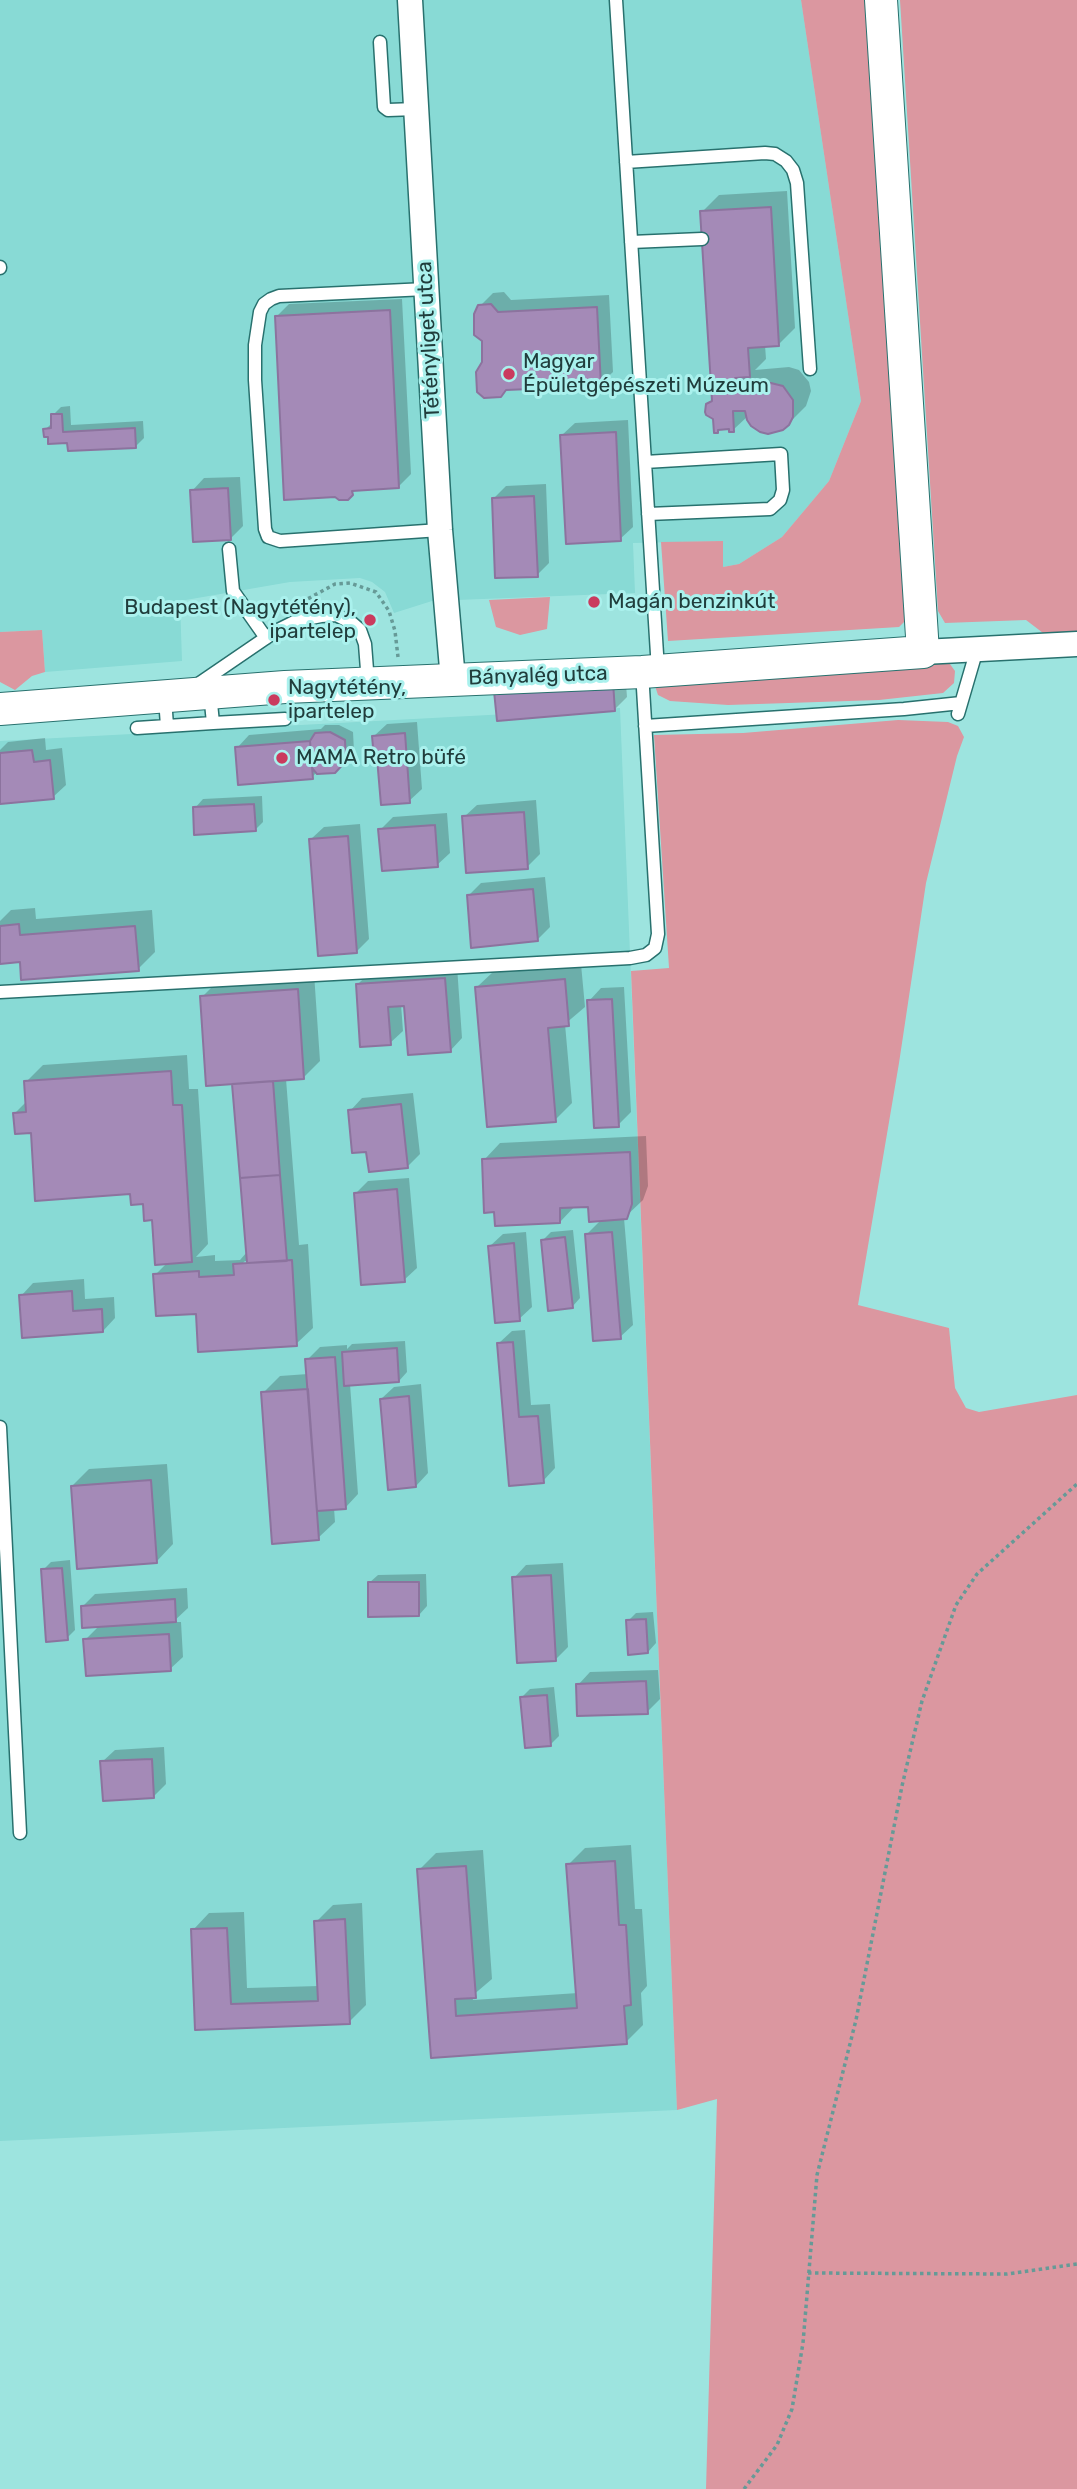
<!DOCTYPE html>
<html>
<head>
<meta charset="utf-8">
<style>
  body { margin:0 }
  canvas { display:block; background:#9de4df }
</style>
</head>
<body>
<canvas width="1077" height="2489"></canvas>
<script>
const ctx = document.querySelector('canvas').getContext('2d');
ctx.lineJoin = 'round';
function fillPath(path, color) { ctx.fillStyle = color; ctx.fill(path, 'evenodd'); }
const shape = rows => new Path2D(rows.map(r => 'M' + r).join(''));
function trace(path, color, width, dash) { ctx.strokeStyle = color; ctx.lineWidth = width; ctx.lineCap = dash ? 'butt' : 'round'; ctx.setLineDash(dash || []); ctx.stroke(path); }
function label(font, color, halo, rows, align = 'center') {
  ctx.font = font + ' Rubik,sans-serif'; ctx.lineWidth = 6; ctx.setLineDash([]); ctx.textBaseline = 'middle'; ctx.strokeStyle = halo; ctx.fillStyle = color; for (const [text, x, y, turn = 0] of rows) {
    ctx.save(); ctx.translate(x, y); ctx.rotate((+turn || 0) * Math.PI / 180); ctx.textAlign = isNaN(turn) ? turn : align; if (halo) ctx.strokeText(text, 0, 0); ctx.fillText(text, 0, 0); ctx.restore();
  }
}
const built = shape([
  [0,0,801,0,861,401,829,481,782,537,739,564,723,567,722,541,633,543,635,593,432,601,394,613,385,592,372,582,360,578,290,582,180,601,182,661,45,672,42,630,0,632],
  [620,708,677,2110,0,2141,0,741]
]);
const green = shape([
  [801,0,871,0,899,454,905,621,899,627,668,641,661,542,723,541,723,567,739,564,782,537,829,481,861,401],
  [900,0,1077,0,1077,634,1047,636,1026,620,945,623,938,611],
  [550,597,547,629,520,635,496,627,489,600],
  [42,630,45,672,32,676,15,690,0,682,0,632],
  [947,660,955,671,954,683,943,693,879,700,728,705,670,701,658,695,655,686],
  [898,720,948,722,958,726,964,737,957,756,926,883,899,1063,858,1305,949,1328,955,1388,966,1408,979,1412,1077,1395,1077,2489,706,2489,717,2099,677,2110,631,971,669,968,654,735,743,733]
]);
const shadow = shape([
  [787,191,795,328,779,344,765,345,766,359,755,370,789,367,799,370,809,382,811,391,806,406,788,424,748,416,733,430,730,427,721,428,718,431,708,405,714,399,702,212,719,195],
  [504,292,511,300,609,295,613,372,600,384,484,363,480,306,493,293],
  [402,299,411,474,398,487,356,489,347,498,276,317,289,304],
  [70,406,71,425,143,421,144,438,136,446,69,441,49,435,45,430,53,422,53,415,61,407],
  [628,420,633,527,620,539,562,435,575,423],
  [240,477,243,526,230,539,192,491,204,478],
  [546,484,549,563,537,575,494,498,506,486],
  [625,671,627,697,614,710,498,719],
  [417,722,422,789,409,801,379,756,374,736,387,724],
  [325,725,339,725,353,732,354,751,335,771,317,772,312,777,237,748,249,735,321,729],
  [45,738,46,750,62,748,66,785,53,797,0,798,0,750,8,742],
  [262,796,263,822,255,830,195,808,203,799],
  [536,800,540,854,527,867,464,817,477,805],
  [447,813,450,853,437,865,380,830,393,817],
  [360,824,369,939,356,952,311,839,324,827],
  [545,877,550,927,537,940,468,896,481,883],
  [35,908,36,919,152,910,155,952,138,969,21,961,0,962,0,921,11,910],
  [581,964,585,1007,565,1024,572,1103,555,1120,477,987,494,971],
  [457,966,462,1038,450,1051,406,1004,401,1004,403,1031,390,1043,357,985,370,972],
  [314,973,320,1061,304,1077,286,1079,299,1245,308,1244,313,1328,296,1344,197,1312,155,1275,168,1262,153,1218,145,1202,32,1131,15,1113,27,1101,26,1082,43,1065,187,1055,189,1089,198,1089,208,1244,196,1257,215,1255,215,1261,240,1260,247,1252,234,1085,202,997,219,980],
  [245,1261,255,1261,255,1264,241,1265],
  [624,987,631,1112,618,1125,589,1001,601,988],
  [413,1093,420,1154,407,1167,368,1150,350,1111,362,1098],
  [646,1136,648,1186,643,1200,624,1218,633,1325,620,1337,586,1235,602,1219,590,1205,576,1205,560,1222,484,1160,500,1143],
  [409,1178,417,1268,404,1280,355,1194,368,1181],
  [573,1230,580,1298,572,1307,543,1240,551,1232],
  [526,1232,532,1307,519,1319,490,1246,503,1234],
  [84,1279,85,1299,114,1297,115,1318,103,1331,21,1296,33,1283],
  [525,1330,531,1405,550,1404,555,1468,543,1481,510,1484,499,1343,512,1331],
  [405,1341,407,1372,399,1381,350,1384,358,1494,346,1507,334,1508,335,1522,318,1538,263,1393,280,1376,308,1374,307,1360,320,1347,347,1345,347,1349,352,1344],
  [421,1384,428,1473,416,1486,381,1399,394,1387],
  [167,1464,173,1544,157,1561,72,1486,89,1469],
  [70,1560,75,1630,67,1638,43,1570,51,1562],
  [563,1563,568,1647,556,1659,514,1578,526,1565],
  [426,1574,427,1606,419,1615,369,1583,378,1575],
  [187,1588,188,1608,173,1622,181,1622,183,1657,170,1669,85,1640,99,1626,82,1607,95,1594],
  [653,1612,656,1643,648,1652,628,1621,636,1613],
  [658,1670,660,1699,647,1712,578,1685,590,1672],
  [554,1687,559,1736,551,1744,522,1697,530,1689],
  [164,1747,166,1784,153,1797,102,1762,115,1750],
  [631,1845,635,1909,642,1909,647,1986,641,1993,643,2025,626,2042,433,2056,419,1870,436,1853,483,1850,492,1979,472,1996,473,2000,578,1993,568,1865,585,1848],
  [362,1903,366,2005,349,2022,197,2029,193,1930,209,1913,244,1912,247,1988,319,1986,316,1922,333,1905]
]);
const building = shape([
  [771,207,779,346,748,348,750,377,735,378,736,386,771,383,783,386,793,400,793,417,789,425,783,430,768,434,760,432,751,426,747,420,745,411,733,411,734,432,729,432,729,429,718,430,718,433,714,433,713,419,706,415,705,412,706,404,712,401,700,211,771,207],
  [491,304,498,312,597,307,601,386,506,390,501,397,484,398,477,392,476,372,482,362,482,341,474,335,474,314,478,305,491,304],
  [390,310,399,488,352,491,353,495,348,500,339,500,335,497,284,500,275,316,390,310],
  [51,414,62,414,63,432,135,428,136,448,68,451,67,443,48,444,48,437,44,437,43,429,51,428,51,414],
  [616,432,621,541,566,544,560,435,616,432],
  [228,488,231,540,193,542,190,490,228,488],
  [534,496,538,577,495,578,492,498,534,496],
  [613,682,615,711,497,721,494,691,613,682],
  [330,732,345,740,346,761,335,773,317,774,312,768,310,741,315,733,330,732],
  [405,733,410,803,381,805,377,758,374,758,372,736,405,733],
  [310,741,313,779,238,785,235,747,310,741],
  [32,750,34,762,50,760,54,799,0,804,0,753,32,750],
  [254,804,256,831,194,835,193,807,254,804],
  [524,812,528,869,466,873,462,816,524,812],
  [435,825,438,867,382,871,378,829,435,825],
  [348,836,357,953,318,956,309,839,348,836],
  [533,889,538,941,471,948,467,895,533,889],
  [19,924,20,935,135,926,139,971,21,980,20,962,0,964,0,926,19,924],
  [445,978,451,1052,408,1055,404,1006,388,1007,391,1045,360,1047,356,984,445,978],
  [565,979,569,1026,548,1028,556,1122,487,1127,475,987,565,979],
  [298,989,304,1079,206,1086,200,996,298,989],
  [612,999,619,1127,594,1128,587,1000,612,999],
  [171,1071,173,1105,182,1105,192,1262,155,1265,152,1220,144,1221,143,1204,131,1205,130,1194,35,1201,31,1133,15,1134,13,1113,26,1112,24,1081,171,1071],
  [273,1081,280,1175,240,1178,232,1084,273,1081],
  [401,1104,408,1168,369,1172,366,1152,352,1153,348,1110,401,1104],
  [630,1152,632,1204,627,1219,589,1222,588,1207,560,1208,560,1223,495,1226,494,1212,484,1213,482,1159,630,1152],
  [280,1175,287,1261,247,1263,240,1178,280,1175],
  [397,1189,405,1282,361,1285,354,1193,397,1189],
  [612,1232,621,1339,593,1341,585,1234,612,1232],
  [565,1237,573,1308,548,1311,541,1240,565,1237],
  [514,1243,520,1321,495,1323,488,1246,514,1243],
  [292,1260,297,1346,198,1352,196,1314,156,1316,153,1274,199,1271,199,1277,234,1275,233,1264,292,1260],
  [72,1291,73,1311,102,1309,103,1332,22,1338,19,1295,72,1291],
  [513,1342,519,1417,538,1416,544,1483,509,1486,497,1343,513,1342],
  [397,1348,399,1382,344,1386,342,1352,397,1348],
  [335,1357,346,1509,317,1511,305,1359,335,1357],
  [308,1389,319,1540,272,1544,261,1392,308,1389],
  [409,1396,416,1487,388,1490,380,1399,409,1396],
  [151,1480,157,1563,77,1569,71,1486,151,1480],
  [62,1568,68,1640,46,1642,41,1569,62,1568],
  [551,1575,556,1661,517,1663,512,1577,551,1575],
  [368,1582,419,1582,419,1616,368,1617,368,1582],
  [175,1599,176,1622,82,1628,81,1606,175,1599],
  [646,1619,648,1653,628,1655,626,1620,646,1619],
  [169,1634,171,1671,86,1676,83,1639,169,1634],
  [646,1681,648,1714,577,1716,576,1684,646,1681],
  [547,1695,551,1746,525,1748,520,1697,547,1695],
  [152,1759,154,1798,103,1801,100,1761,152,1759],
  [615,1861,619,1925,626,1925,631,2005,624,2006,627,2044,431,2058,417,1869,466,1866,476,1998,455,1999,456,2016,577,2008,566,1864,615,1861],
  [345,1919,350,2024,195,2030,191,1929,227,1928,231,2004,318,2001,314,1921,345,1919]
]);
const path = shape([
  [302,602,335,584,350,583,376,592,389,611,395,631,398,657],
  [808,2273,1007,2274,1077,2264],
  [744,2489,777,2445,792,2409,803,2343,817,2175,856,2020,902,1786,922,1701,956,1605,977,1574,1077,1484]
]);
const service = shape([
  [616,0,658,670],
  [380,42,384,107,388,110,416,109],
  [626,162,765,153,775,154,786,161,793,170,797,183,810,369],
  [631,242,702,239],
  [0,267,0,268],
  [426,289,279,296,271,299,264,304,260,312,255,345,255,380,265,529,268,537,280,541,440,530],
  [645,462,781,454,783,490,780,500,770,509,648,514],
  [229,549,233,591,266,638],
  [194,687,276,631,296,621,321,616,336,615,352,623,360,630,365,644,368,683],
  [165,698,167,726,213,723,210,693],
  [958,714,977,649],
  [213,723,285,719],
  [645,726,904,709,961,703],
  [137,728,167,726],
  [0,992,630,958,646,955,655,948,658,934,642,672],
  [0,1427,20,1833]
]);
const minor = shape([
  [410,0,440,530,453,680],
  [923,652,1077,644]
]);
const tertiary = shape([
  [0,709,285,687,642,672,923,652,881,0]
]);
const markers = [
  [509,374,7,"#ca3b5e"],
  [594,602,7,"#ca3b5e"],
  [370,620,7,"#ca3b5e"],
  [274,700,7,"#ca3b5e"],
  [282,758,7,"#ca3b5e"]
];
const streetNames = [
  ["Tétényliget utca",429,340,-93],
  ["Bányalég utca",538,676,-2]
];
const poiNames = [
  ["Magyar",523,362],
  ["Épületgépészeti Múzeum",523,386],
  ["Magán benzinkút",608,602],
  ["Budapest (Nagytétény),",356,608,"right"],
  ["ipartelep",356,632,"right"],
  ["Nagytétény,",288,688],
  ["ipartelep",288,712],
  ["MAMA Retro büfé",296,758]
];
fillPath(built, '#88dad5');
fillPath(green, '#db97a0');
fillPath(shadow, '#0003');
fillPath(building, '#a48ab7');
trace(building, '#8c739e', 2);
trace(service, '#28716e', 15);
trace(minor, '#28716e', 27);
trace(tertiary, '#28716e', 34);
trace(path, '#669a97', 3.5, [3.5, 3.5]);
trace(service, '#fff', 12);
trace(minor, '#fff', 24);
trace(tertiary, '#fff', 32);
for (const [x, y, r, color] of markers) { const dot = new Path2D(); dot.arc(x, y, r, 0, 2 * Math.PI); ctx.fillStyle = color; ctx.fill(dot); trace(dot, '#aaf1ed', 2.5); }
label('21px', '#203d3c', '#aaf1ed', streetNames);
label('21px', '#203d3c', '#aaf1ed', poiNames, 'left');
</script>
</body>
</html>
